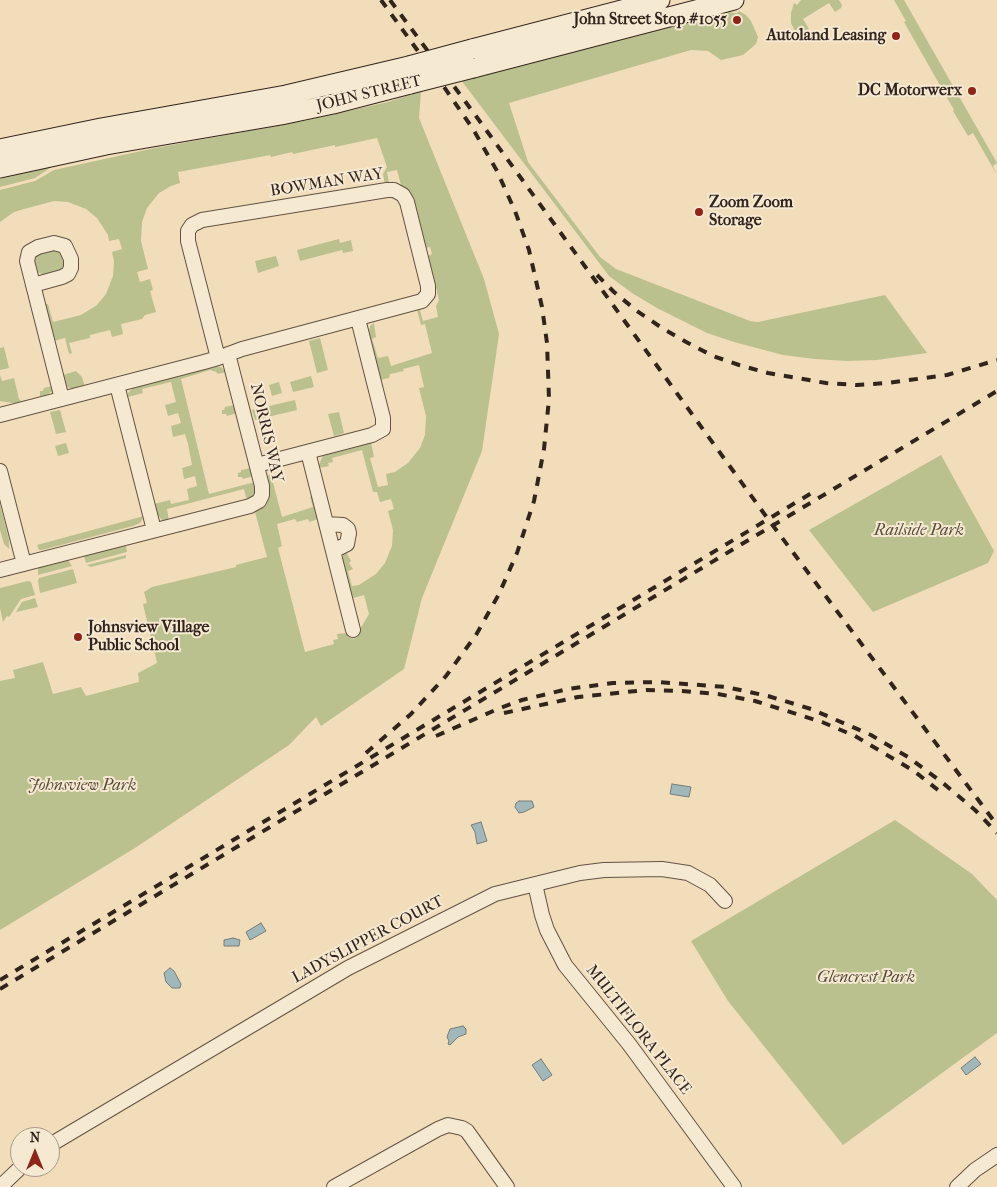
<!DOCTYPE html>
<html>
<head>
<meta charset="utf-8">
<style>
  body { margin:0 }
  #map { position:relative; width:997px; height:1187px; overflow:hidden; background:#f1ddb9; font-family:"IM FELL French Canon",serif }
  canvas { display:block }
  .north { position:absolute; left:10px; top:1127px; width:50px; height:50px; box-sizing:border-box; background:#f6e9d2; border:1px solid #a89a89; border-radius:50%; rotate:0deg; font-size:14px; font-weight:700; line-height:20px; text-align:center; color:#32241c }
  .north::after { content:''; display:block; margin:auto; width:18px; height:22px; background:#8f2418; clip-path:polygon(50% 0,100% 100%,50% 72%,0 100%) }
</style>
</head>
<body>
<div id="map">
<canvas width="997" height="1187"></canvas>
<div class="north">N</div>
</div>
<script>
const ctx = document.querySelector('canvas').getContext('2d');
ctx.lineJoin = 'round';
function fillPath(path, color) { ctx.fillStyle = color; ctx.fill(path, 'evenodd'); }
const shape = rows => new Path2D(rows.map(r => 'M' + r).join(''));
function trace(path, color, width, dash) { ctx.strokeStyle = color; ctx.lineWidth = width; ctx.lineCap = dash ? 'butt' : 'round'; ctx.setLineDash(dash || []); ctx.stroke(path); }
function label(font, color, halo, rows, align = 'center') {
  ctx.font = font + ' "IM FELL French Canon",serif'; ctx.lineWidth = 4; ctx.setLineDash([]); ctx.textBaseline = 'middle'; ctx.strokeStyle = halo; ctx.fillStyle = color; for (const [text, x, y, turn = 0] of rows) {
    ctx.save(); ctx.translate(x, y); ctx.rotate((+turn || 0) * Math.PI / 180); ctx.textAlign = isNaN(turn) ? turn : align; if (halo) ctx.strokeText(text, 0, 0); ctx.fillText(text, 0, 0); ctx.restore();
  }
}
const green = shape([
  [801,0,839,0,842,5,841,8,835,12,829,3,803,19,809,29,797,35,791,23,791,13,794,3,797,5],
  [894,0,904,0,997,163,993,166,997,175,973,133,968,136,953,111,954,110,904,22,906,21],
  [739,11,746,15,751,21,758,37,756,44,743,55,721,60,708,51,691,50,509,103,528,162,600,257,616,269,750,321,758,322,885,295,927,353,877,360,846,361,815,359,783,355,734,342,707,333,657,308,632,293,609,276,461,80,641,35,726,12,737,13],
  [421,91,419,118,484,279,499,334,482,451,422,598,404,669,321,726,316,717,289,745,135,848,0,930,0,681,15,678,13,670,43,662,53,694,81,687,86,696,139,682,138,673,157,663,143,604,147,603,144,592,152,587,236,567,236,565,267,557,255,512,260,509,266,501,270,489,268,476,270,471,282,517,313,507,310,497,312,496,318,519,309,522,308,519,297,522,295,519,277,524,282,546,278,548,305,652,334,644,333,640,338,639,337,634,347,633,348,636,354,639,369,614,364,595,353,598,343,562,343,555,346,552,351,561,349,563,353,569,348,571,352,586,359,585,376,574,385,563,392,546,393,530,388,511,394,509,391,499,380,502,377,492,373,492,362,450,332,458,333,462,328,463,329,466,319,468,319,465,323,455,328,453,371,442,374,457,370,458,378,487,388,485,386,474,395,472,408,463,420,448,425,435,426,416,419,388,424,387,419,365,403,369,404,371,390,374,389,378,380,380,369,331,370,326,374,323,376,337,372,339,378,358,388,356,391,366,432,353,425,324,421,325,417,310,420,310,423,321,438,317,436,306,439,300,428,256,432,254,430,247,425,248,404,188,401,185,397,170,387,172,389,183,385,184,383,174,387,167,377,138,335,147,335,145,293,154,292,152,271,157,270,155,249,159,178,172,180,183,171,186,159,193,147,208,142,222,141,241,148,269,137,272,140,282,150,279,153,290,150,291,156,312,145,315,142,319,121,324,123,334,112,337,110,330,90,335,90,338,69,343,72,353,69,354,65,338,54,341,45,304,48,304,53,322,81,315,97,305,106,294,113,276,114,261,112,252,122,249,119,239,109,241,108,235,97,218,86,209,68,202,54,201,24,209,14,212,0,222,0,190,35,181,54,170,155,148,309,120,388,102],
  [53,166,35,178,0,187,0,179],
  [339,239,340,243,351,240,353,251,343,253,342,250,300,261,297,250],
  [55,250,61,253,64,259,63,267,60,270,45,275,37,272,33,264,36,256,40,253],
  [276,256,279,266,258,273,255,261],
  [320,338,328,370,317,373,309,341],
  [4,347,9,368,0,370,0,348],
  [216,366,221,367,226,372,218,374,216,372,210,370,181,379,209,494,255,482,257,490,255,496,247,501,244,489,167,509,169,521,162,520,157,514,154,504,170,500,171,504,189,500,187,489,197,486,195,476,184,479,182,468,192,465,188,444,185,434,173,437,171,426,181,423,178,413,168,416,165,405,176,402,171,382,142,389,143,393,128,397,128,393,134,387],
  [76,371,82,377,85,387,73,389,67,387,63,375],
  [0,375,2,381,14,378,19,399,21,401,40,397,40,391,43,391,44,388,52,386,52,391,45,397,18,404,0,401],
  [311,376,314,387,293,392,290,382],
  [279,382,282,393,272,396,269,385],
  [295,400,297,410,255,420,252,410],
  [235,405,237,413,227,416,226,414,222,414,222,410,224,410,225,407],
  [60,410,66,432,56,434,50,412],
  [339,412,344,433,334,436,328,414],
  [66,443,69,453,58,456,55,446],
  [941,455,994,551,988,563,873,612,809,530],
  [251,468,253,476,243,479,242,477,238,477,238,473,241,472,241,470],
  [0,504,9,540,9,549,4,544,0,530],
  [144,516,140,523,133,526,42,550,39,550,37,545],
  [126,545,127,552,86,563,84,556],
  [126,555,126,558,91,567,87,565],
  [68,560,72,566,38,575,38,568],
  [73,569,77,583,40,593,38,581,39,578],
  [28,581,31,582,35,595,21,599,9,617,7,616,3,622,0,608,0,588],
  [35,598,38,607,16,612,22,602],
  [895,820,972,874,997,900,997,1033,843,1145,728,1001,691,941]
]);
const water = shape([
  [672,784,691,787,689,797,670,794,672,784],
  [519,801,532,801,534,807,524,812,519,813,515,807,516,803,519,801],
  [481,822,487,841,477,844,475,832,471,825,481,822],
  [261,923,266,931,250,940,246,932,261,923],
  [233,938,240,940,239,946,224,946,224,940,233,938],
  [170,968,174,971,181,984,180,988,172,988,166,982,164,973,170,968],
  [463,1026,466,1029,466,1034,458,1037,450,1045,448,1044,449,1041,447,1037,450,1029,463,1026],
  [975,1057,981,1064,966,1075,961,1068,975,1057],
  [541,1059,552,1075,543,1081,532,1065,541,1059]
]);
const street = shape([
  [33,285,62,277,68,274,71,268,71,259,65,246,54,243,38,247,29,252,27,261,62,399],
  [117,385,154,530],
  [0,415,204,362,218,358,242,349,422,301,428,294,428,286,407,202,403,195,394,190,387,190,202,220,192,225,188,231,188,241,218,358],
  [308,452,353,630],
  [257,465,372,435,383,429,383,418,358,319],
  [0,471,24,564],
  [326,524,343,525,348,529,349,533,347,544,333,551],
  [0,570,250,506,259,501,262,495,262,486,228,354],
  [535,884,542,915,547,930,565,965,629,1044,734,1187],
  [50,1145,348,968,495,894,580,873,604,870,662,869,688,873,710,885,725,901],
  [0,1187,21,1167],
  [334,1187,438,1129,448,1125,462,1128,467,1131,507,1187],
  [957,1187,975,1170,997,1155]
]);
const secondary = shape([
  [472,49,660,0],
  [473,68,734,0],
  [0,149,101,128,286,95,409,66],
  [0,168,106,145,281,115,333,104,410,84]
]);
const rail = shape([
  [390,0,476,116,768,519,997,825],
  [597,275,614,292,637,311,662,328,688,343,713,356,739,365,768,373,826,383,857,385,887,383,947,375,997,360],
  [504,713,578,697,646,690,682,691,718,694,755,701,822,722,855,736,914,771,943,794],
  [436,736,500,708,522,700,568,689,613,683,658,682,726,687,768,696,811,709,871,735,908,757,943,783,975,810,997,833],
  [366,753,411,714,446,676,476,635,499,594,517,553,534,501,544,449,549,399,547,343,542,307,529,250,515,211,497,171,473,129,444,87,381,0],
  [0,980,815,491],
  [0,989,997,391]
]);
const secondaryBridge = shape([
  [409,66,472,49],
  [410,84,473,68]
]);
const markers = [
  [737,20,5,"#8f2418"],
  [896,36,5,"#8f2418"],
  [972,91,5,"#8f2418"],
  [699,212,5,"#8f2418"],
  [78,637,5,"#8f2418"]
];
const poiNames = [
  ["John Street Stop #1055",727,20],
  ["Autoland Leasing",886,36],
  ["DC Motorwerx",962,91],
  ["Zoom Zoom",709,203,"left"],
  ["Storage",709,221,"left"],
  ["Johnsview Village",88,628,"left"],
  ["Public School",88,646,"left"]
];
const streetNames = [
  ["JOHN STREET",369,94,-14],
  ["BOWMAN WAY",327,183,-9],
  ["NORRIS WAY",266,433,77],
  ["LADYSLIPPER COURT",368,940,-28],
  ["MULTIFLORA PLACE",638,1030,52]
];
const parkNames = [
  ["Railside Park",919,531],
  ["Johnsview Park",82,786],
  ["Glencrest Park",866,978]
];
fillPath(green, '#bbc08f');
fillPath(water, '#a1b8bb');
trace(water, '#757d7b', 1);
trace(street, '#625243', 16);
trace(secondary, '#32241c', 21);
trace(street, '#f6e9d2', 14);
trace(secondary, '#f6e9d2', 19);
trace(rail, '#32241c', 4, [9, 9]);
trace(secondaryBridge, '#32241c', 21, []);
trace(secondaryBridge, '#f6e9d2', 19);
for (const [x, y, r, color] of markers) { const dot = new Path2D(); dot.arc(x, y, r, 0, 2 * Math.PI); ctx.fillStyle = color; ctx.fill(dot); trace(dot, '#f6e9d2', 2); }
label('bold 16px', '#32241c', '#f6e9d2', poiNames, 'right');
label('16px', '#32241c', '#f6e9d2', streetNames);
label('italic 16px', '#544b39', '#f6e9d2', parkNames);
</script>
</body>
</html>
